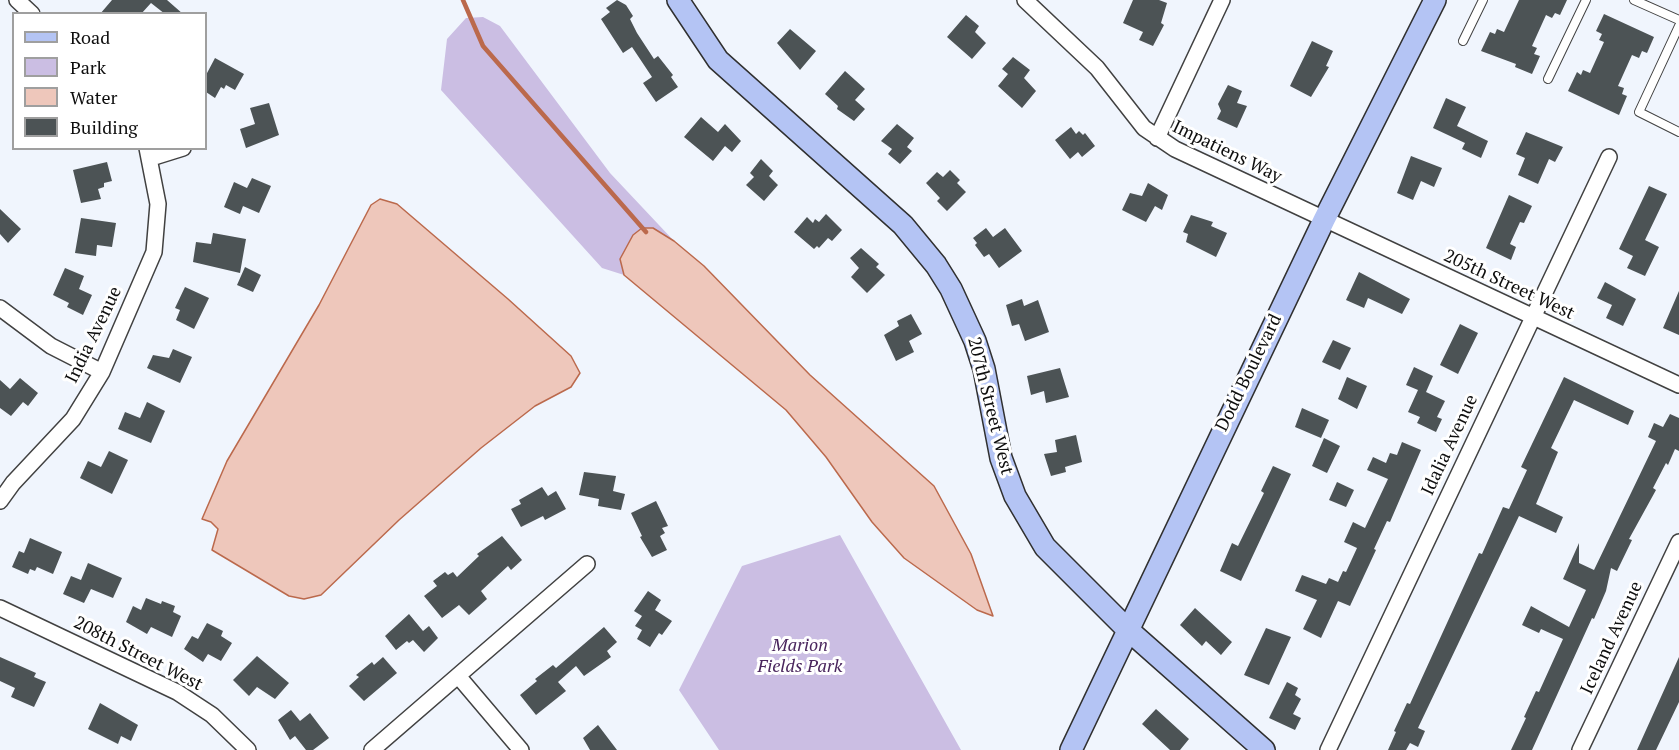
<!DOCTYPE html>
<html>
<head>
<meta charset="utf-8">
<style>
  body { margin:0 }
  #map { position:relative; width:1679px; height:750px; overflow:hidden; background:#f0f5fd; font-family:"PT Serif",serif }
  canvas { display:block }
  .legend { position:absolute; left:12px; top:12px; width:195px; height:138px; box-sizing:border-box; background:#fff; border:2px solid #9f9f9f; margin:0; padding:8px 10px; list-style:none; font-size:18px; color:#0e0e0e }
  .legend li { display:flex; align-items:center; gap:12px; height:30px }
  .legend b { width:30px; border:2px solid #9f9f9f }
</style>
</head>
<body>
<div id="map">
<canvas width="1679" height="750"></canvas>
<ul class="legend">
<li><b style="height:8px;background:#b4c4f4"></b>Road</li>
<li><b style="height:16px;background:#cbbee3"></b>Park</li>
<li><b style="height:16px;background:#eec7bb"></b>Water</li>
<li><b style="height:16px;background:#4c5355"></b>Building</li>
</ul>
</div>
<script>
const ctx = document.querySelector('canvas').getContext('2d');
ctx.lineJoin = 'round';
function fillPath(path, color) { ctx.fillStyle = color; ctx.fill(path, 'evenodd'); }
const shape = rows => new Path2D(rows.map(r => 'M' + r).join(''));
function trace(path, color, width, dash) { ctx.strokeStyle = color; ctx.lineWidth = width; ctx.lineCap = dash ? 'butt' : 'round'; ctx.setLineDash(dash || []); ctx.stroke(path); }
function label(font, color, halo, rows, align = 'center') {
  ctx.font = font + ' "PT Serif",serif'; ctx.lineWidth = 6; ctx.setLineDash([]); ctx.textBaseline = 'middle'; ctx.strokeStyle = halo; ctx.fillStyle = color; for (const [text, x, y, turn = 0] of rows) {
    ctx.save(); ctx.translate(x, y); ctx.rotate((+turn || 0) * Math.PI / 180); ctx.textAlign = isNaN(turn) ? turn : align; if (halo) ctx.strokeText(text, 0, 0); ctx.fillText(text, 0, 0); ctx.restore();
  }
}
const green = shape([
  [483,17,500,26,610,173,674,241,653,228,621,258,624,275,602,268,441,90,447,39,466,18],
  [840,535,961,750,719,750,679,690,742,566]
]);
const water = shape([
  [380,199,397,204,508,299,571,356,580,373,571,387,535,406,481,448,399,520,321,595,304,599,289,596,212,550,218,529,211,522,202,519,227,461,319,305,371,205,380,199],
  [642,228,653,228,674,241,704,266,810,375,934,486,971,554,993,616,977,610,904,558,872,522,826,457,786,410,624,275,620,259,633,235,642,228]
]);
const stream = shape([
  [463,0,483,46,646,232]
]);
const building = shape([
  [112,0,167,0,183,14,165,14,151,3,141,14,100,14],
  [617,0,626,5,633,16,630,19,637,33,654,59,658,56,673,75,671,77,678,87,656,102,643,83,652,77,632,47,623,53,601,19,610,12,606,8],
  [1133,0,1159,0,1167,3,1161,23,1164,25,1153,46,1139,40,1143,32,1123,23],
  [1519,0,1567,0,1560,15,1555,13,1552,18,1546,15,1532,46,1537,48,1534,54,1540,56,1532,74,1515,67,1516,64,1481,51,1490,32,1495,34,1497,29,1504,32],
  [1604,14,1654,37,1647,53,1642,51,1639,58,1632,55,1618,86,1624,88,1622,94,1627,96,1619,115,1568,91,1577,72,1581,75,1583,70,1590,73,1604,42,1599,40,1602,34,1596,31],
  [966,15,979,26,975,32,986,43,972,59,947,37],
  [790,29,816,51,800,70,777,43],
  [1312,41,1333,51,1326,66,1329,67,1311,97,1290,86],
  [1013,57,1030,70,1024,78,1036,91,1022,108,998,86,1008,74,1002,69],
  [215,58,244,74,235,90,226,85,224,89,221,87,215,98,206,92,206,75],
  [845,71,865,89,855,100,865,109,854,121,837,109,838,106,825,94],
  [1228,85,1242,91,1237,103,1247,106,1237,128,1217,119,1221,111,1218,104],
  [1446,98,1466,107,1457,126,1488,141,1481,158,1462,149,1465,143,1433,128],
  [269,103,279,135,246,148,240,129,255,124,250,108],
  [701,117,718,132,725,124,741,141,732,152,725,146,713,161,684,137],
  [897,124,914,138,907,147,912,151,900,164,888,154,892,149,881,141],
  [1071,127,1076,134,1079,131,1083,135,1085,133,1095,146,1082,157,1078,152,1070,159,1055,140],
  [1526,132,1563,147,1555,162,1549,159,1538,184,1518,175,1525,158,1516,154],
  [1411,156,1442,168,1434,187,1421,181,1413,200,1397,193],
  [761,159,773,171,769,176,778,185,764,201,746,185,754,177,750,173],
  [107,162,112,181,104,183,104,187,98,189,101,199,81,203,73,170],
  [950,170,960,180,957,183,966,192,947,211,937,201,940,198,926,183,937,172,943,177],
  [252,178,271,186,259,213,243,206,240,214,224,207,234,182,247,188],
  [1148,183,1168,195,1162,210,1155,206,1146,222,1122,210,1130,193,1142,196],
  [1649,186,1667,194,1645,240,1659,247,1645,276,1627,268,1633,256,1619,249],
  [1509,195,1532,206,1524,223,1520,222,1510,244,1516,247,1511,260,1486,248],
  [0,209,21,229,8,243,0,234],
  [826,214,842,230,832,241,828,238,819,248,817,246,814,249,794,232,807,217,813,223,815,219,819,222],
  [1191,215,1213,222,1211,226,1227,233,1216,257,1186,242,1188,234,1183,232],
  [81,218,116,223,112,247,97,245,96,256,75,253],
  [986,228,993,237,1005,228,1022,251,999,268,989,254,984,257,975,245,977,243,973,238],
  [213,233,246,239,240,273,193,262,196,242,211,244],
  [861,248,879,264,876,267,885,275,867,293,851,277,859,268,850,258],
  [245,267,261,275,253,292,237,285],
  [65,268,84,276,79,289,92,295,83,315,67,307,69,303,53,295],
  [1359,272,1410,299,1402,314,1368,298,1364,308,1346,300],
  [1605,282,1636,299,1623,326,1606,318,1612,305,1597,298],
  [185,287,209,298,194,329,176,320,180,310,175,308],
  [1679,291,1679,335,1663,328],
  [1022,299,1024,306,1038,300,1049,332,1025,341,1019,324,1012,326,1006,305],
  [911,314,922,334,909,341,914,352,896,361,884,335,899,326,897,321],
  [1460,324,1478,333,1458,374,1440,365],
  [1333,340,1351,348,1340,370,1322,362],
  [173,349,192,357,180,383,147,368,153,355,169,358],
  [1414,367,1433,376,1426,392,1445,401,1437,417,1442,419,1436,432,1417,423,1420,417,1408,412,1418,390,1406,385],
  [1060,368,1069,397,1046,403,1044,391,1031,395,1027,376],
  [1347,377,1367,386,1357,409,1338,399],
  [1564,377,1634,411,1628,425,1574,400,1551,448,1558,452,1536,504,1563,517,1556,533,1519,516,1418,728,1425,731,1418,747,1410,743,1406,750,1388,750,1396,732,1394,731,1407,703,1410,704,1479,553,1482,554,1503,507,1509,509,1527,470,1521,467],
  [20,378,38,393,28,406,23,402,11,416,0,408,0,380,10,389],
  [147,402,165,411,151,443,118,429,125,412,140,418],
  [1302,408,1329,420,1321,438,1295,427],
  [1670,414,1679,418,1679,451,1675,449,1668,465,1666,463,1653,488,1656,490,1629,539,1632,540,1617,571,1611,568,1606,591,1594,619,1592,618,1532,750,1511,750,1526,718,1524,717,1536,691,1539,692,1563,639,1541,629,1539,633,1522,625,1531,606,1569,627,1586,590,1563,579,1579,543,1579,563,1594,570,1656,441,1648,437,1654,423,1663,427],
  [1076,435,1082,462,1065,467,1066,472,1051,476,1044,454,1057,452,1055,440],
  [1324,438,1340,446,1327,473,1312,466],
  [1402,442,1421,450,1390,522,1387,521,1374,549,1376,550,1350,606,1338,601,1321,638,1303,629,1317,600,1295,591,1302,575,1326,584,1329,578,1338,582,1343,571,1346,572,1357,548,1344,542,1353,522,1365,528,1388,479,1367,470,1373,457,1386,463,1390,453,1397,455],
  [109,451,128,460,112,494,80,478,88,461,101,467],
  [1273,466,1291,474,1241,581,1220,571,1232,543,1238,546,1264,493,1261,491],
  [584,472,616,476,613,491,625,494,621,510,598,506,599,499,579,495],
  [1337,482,1354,490,1346,507,1329,500],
  [542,487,548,496,556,491,566,509,545,520,543,516,521,527,511,509,521,504,519,500],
  [656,501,668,526,662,528,665,533,660,536,667,550,652,557,640,537,642,536,631,513],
  [502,536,522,560,511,570,508,566,481,591,487,599,469,615,459,605,442,618,424,596,437,586,433,581,445,572,448,575,453,572,457,577,479,556,477,554],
  [30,538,62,552,53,574,37,567,35,571,30,569,28,574,12,567,19,551,24,553],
  [88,563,122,578,113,598,91,589,84,603,63,594,71,576,81,580],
  [648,591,661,600,655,610,672,621,662,635,659,633,650,647,637,639,642,630,635,626,642,616,634,611],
  [146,598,161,604,162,601,175,606,173,612,181,616,172,637,151,627,147,634,126,622,133,606,141,610],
  [1195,608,1232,642,1221,655,1206,641,1202,646,1180,625],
  [409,614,423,631,429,626,438,638,424,652,413,640,409,643,407,641,396,650,385,636],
  [207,623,223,631,221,636,232,643,221,661,208,654,203,662,184,649,192,636,198,639],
  [604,627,617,642,607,651,611,657,584,676,576,666,558,682,566,691,536,715,520,695,537,681,535,679,553,665,556,668],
  [1266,628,1291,637,1269,685,1244,675],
  [257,656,289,683,275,699,257,687,249,696,233,680],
  [0,657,36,673,34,677,46,682,34,707,11,697,15,688,0,681],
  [383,657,397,673,364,701,349,686,359,677,356,675,372,662,374,665],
  [1679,657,1679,702,1656,750,1637,750],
  [1287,682,1298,688,1295,695,1301,699,1293,714,1301,718,1295,730,1269,718],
  [100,703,138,725,131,741,121,736,118,744,88,729],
  [1156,709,1189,739,1180,750,1170,750,1142,724],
  [291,710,300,721,310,713,329,738,313,750,306,750,295,736,290,740,278,720],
  [598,725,617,750,590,750,583,738]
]);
const lane = shape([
  [1634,0,1679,20],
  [1679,26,1639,112,1679,132],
  [1463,41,1483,0],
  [1548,79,1586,0]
]);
const street = shape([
  [17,0,32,14],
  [1025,0,1097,68,1144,128,1175,149,1679,385],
  [1157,138,1222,0],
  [151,158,183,148],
  [0,308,51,346,102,372],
  [0,501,13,483,73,419,102,372,154,252,158,204,147,148],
  [0,608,177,692,212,715,248,750],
  [459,677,521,750],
  [372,750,587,564],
  [1328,750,1609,157],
  [1580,750,1679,542]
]);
const secondary = shape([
  [678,0,718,60,903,225,936,265,951,289,975,341,984,369,1001,458,1015,496,1045,547,1126,628,1264,750],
  [1071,750,1324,220,1435,0]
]);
const streetNames = [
  ["Impatiens Way",1227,152,26],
  ["205th Street West",1509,285,25],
  ["India Avenue",94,335,-64],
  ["Dodd Boulevard",1249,373,-64],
  ["207th Street West",990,406,76],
  ["Idalia Avenue",1450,445,-65],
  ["Iceland Avenue",1612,638,-65],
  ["208th Street West",138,654,27]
];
const parkNames = [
  ["Marion",800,646],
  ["Fields Park",800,667]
];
fillPath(green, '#cbbee3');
fillPath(water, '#eec7bb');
trace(water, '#bb694c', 1.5);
trace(stream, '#bb694c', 4.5);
fillPath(building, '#4c5355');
trace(lane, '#414141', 10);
trace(street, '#414141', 18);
trace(secondary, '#303030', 24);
trace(lane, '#fff', 8);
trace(street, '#fff', 15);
trace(secondary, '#b4c4f4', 21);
label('18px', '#0e0e0e', '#fff', streetNames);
label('italic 18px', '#4a265d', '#fff', parkNames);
</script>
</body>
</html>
